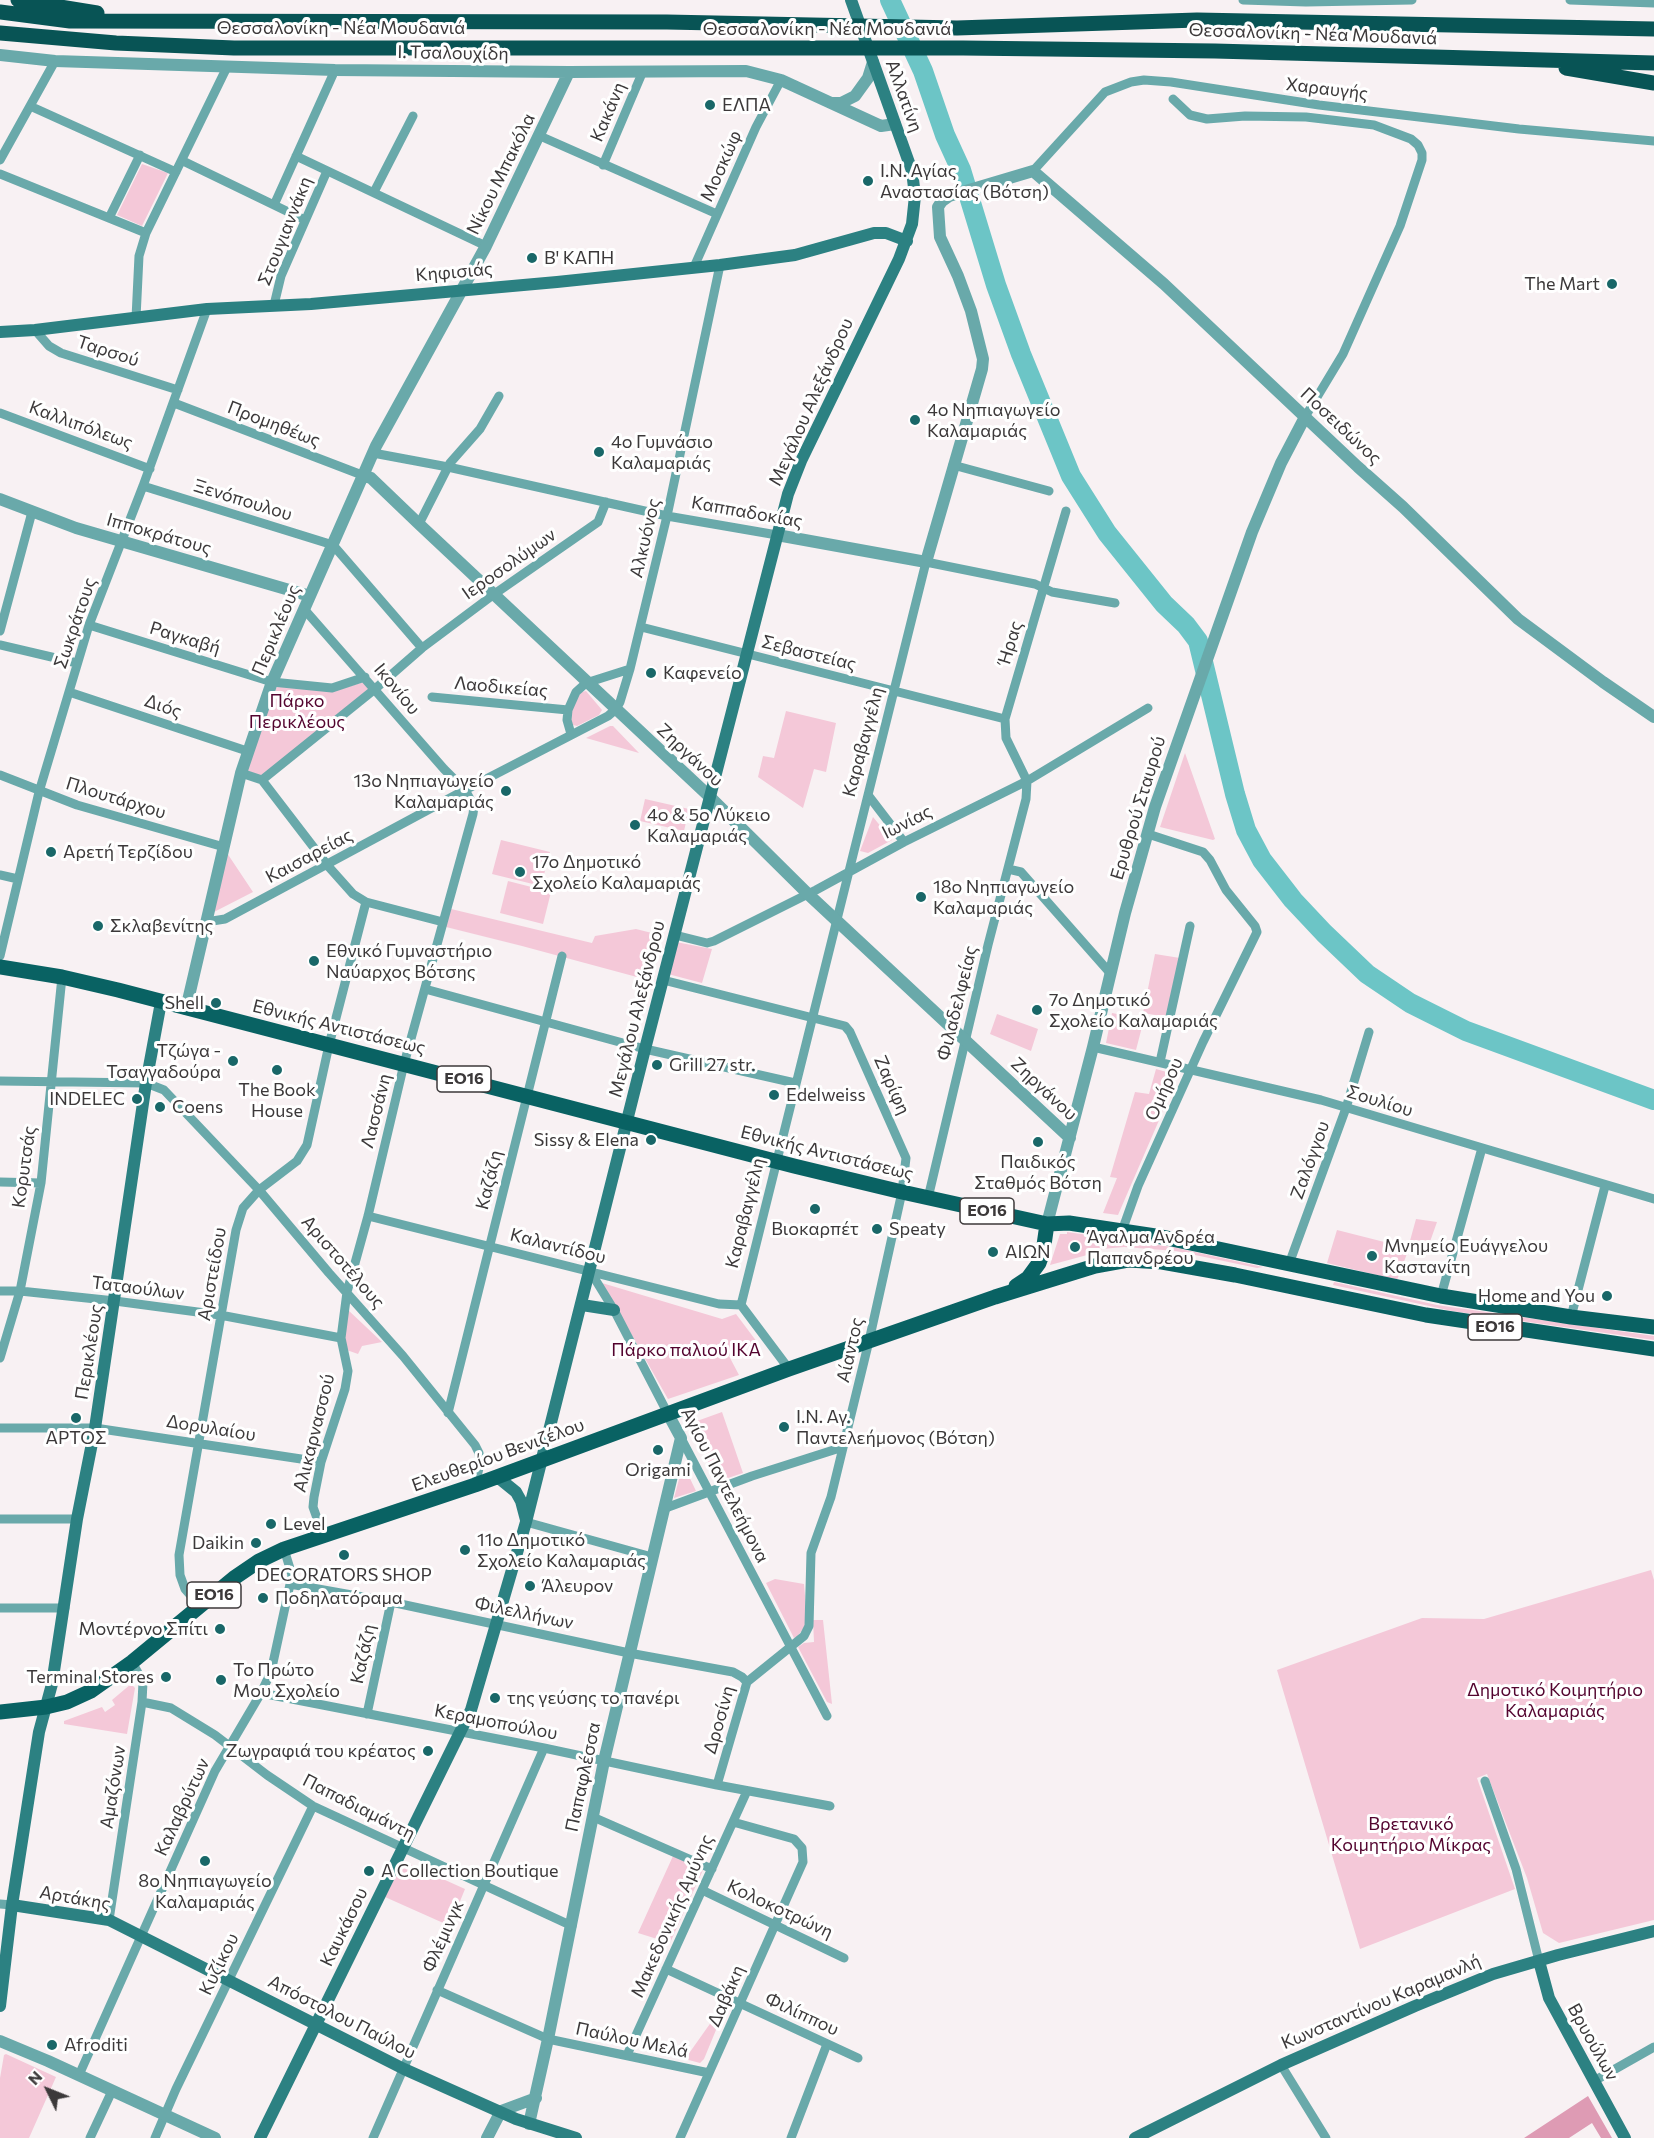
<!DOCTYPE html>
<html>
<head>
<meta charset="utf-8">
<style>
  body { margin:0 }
  #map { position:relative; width:1654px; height:2138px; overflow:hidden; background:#f8f1f3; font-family:Commissioner,sans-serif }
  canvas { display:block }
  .north { position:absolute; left:18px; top:2060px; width:60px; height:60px; -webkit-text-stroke:4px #fff; paint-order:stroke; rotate:313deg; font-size:16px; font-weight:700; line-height:24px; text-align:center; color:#3c393a }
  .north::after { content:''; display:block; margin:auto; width:21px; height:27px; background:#3c393a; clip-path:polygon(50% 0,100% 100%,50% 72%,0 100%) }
</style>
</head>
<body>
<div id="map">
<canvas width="1654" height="2138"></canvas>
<div class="north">N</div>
</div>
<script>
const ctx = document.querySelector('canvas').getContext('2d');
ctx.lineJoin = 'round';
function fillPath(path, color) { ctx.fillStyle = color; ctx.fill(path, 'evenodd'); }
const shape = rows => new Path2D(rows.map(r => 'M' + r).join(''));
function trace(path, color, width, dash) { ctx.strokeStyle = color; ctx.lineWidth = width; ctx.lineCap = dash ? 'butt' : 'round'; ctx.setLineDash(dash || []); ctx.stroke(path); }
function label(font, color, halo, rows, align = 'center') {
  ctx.font = font + ' Commissioner,sans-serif'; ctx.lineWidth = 6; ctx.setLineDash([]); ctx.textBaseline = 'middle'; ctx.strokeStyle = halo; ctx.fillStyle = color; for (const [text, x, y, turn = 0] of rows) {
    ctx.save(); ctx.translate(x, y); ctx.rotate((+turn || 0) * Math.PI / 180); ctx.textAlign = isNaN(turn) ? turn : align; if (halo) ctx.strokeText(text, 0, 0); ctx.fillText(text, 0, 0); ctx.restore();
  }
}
const green = shape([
  [142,164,168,173,142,226,117,215],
  [279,681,334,691,364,682,370,689,261,776,245,770],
  [586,691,602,710,599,715,577,726,573,725,570,720,572,709,578,696,582,692],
  [786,711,836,723,826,772,814,769,803,808,758,777,763,756,774,758],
  [610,726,613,726,639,753,586,738],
  [1185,753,1215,839,1213,840,1160,827],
  [645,799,689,809,684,831,640,821],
  [873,817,892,840,868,853,860,851],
  [501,840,550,852,541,886,492,874],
  [227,853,253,892,214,912],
  [508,881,551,892,543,924,500,913],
  [447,908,592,943,595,936,636,929,660,935,648,980,522,946,442,926],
  [676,942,712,949,702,983,668,974],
  [1155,954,1180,958,1167,1017,1143,1013],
  [1112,1013,1144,1019,1136,1050,1106,1043],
  [997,1014,1038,1029,1031,1051,990,1034],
  [1156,1069,1170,1073,1176,1078,1176,1081,1118,1215,1103,1213,1117,1178,1110,1177,1135,1092,1149,1094],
  [1416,1219,1437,1222,1426,1253,1408,1251,1397,1280,1327,1263,1337,1230,1408,1248],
  [1067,1232,1172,1247,1263,1267,1257,1268,1176,1251,1124,1247,1102,1249,1101,1253,1091,1254,1050,1265,1060,1234,1067,1234],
  [1334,1282,1437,1305,1654,1336,1654,1340,1452,1311,1333,1285],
  [602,1283,722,1319,736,1314,757,1342,729,1356,739,1375,668,1399],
  [347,1309,382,1342,362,1346,358,1354,341,1348],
  [722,1412,743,1473,716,1482,694,1427,697,1421],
  [683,1464,696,1491,674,1498],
  [1651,1570,1654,1580,1654,1920,1559,1943,1543,1933,1527,1878,1487,1774,1477,1778,1515,1889,1360,1949,1277,1670,1422,1618,1484,1619],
  [775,1579,804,1584,807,1619,805,1626,797,1637,794,1638,766,1583],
  [813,1620,823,1620,832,1704,827,1702,798,1647,804,1643,814,1642],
  [131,1684,135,1688,127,1734,64,1724,64,1721,102,1707,105,1712,115,1705,112,1700],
  [673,1856,703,1870,670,1943,638,1933],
  [403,1861,465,1889,450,1926,385,1897],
  [719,2011,723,2013,704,2059,700,2063,685,2059],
  [6,2054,56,2077,29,2138,0,2138,0,2078,4,2055]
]);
const forest = shape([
  [1588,2096,1612,2138,1601,2138,1592,2123,1569,2138,1524,2138]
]);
const river = shape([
  [890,0,923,71,945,135,961,170,996,285,1021,354,1071,476,1107,533,1164,604,1186,625,1198,641,1235,794,1246,830,1262,860,1293,900,1324,933,1367,974,1410,1003,1466,1031,1654,1100]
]);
const minor = shape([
  [1243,0,1306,2,1412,0],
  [1570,0,1654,3],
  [1173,99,1190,115,1207,119,1245,116,1306,117,1374,125,1411,139,1418,145,1422,153,1422,160,1400,226,1343,354,1305,417],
  [30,106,176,172],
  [540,136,717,214],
  [296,156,486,246],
  [0,160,55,61],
  [183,161,305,220],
  [603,165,643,71],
  [1033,171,1105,92,1131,82,1144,80,1171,82,1319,105,1519,129,1654,141],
  [0,174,146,233],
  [374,192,413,116],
  [274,205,335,70],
  [109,218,140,155],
  [694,267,756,127,781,80],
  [274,305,281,276,327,171],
  [136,318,139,256,146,233,227,67],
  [35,330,49,346,61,353,178,390],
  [174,403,362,475],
  [0,413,150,469],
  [373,453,448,467,667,516,777,535],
  [953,465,1049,491],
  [143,486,333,545,422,648],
  [419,524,450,463,480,429,499,396],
  [304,609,444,769,465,790,474,806,473,814,404,1064,368,1216,347,1292,341,1338,348,1371,345,1389,321,1462,314,1497,313,1507,323,1535],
  [89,625,272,682,332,688,365,677],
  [641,627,1005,719],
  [0,631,32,512],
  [0,645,77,663],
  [69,692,247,751],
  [432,697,568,710],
  [571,734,567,720,568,710,576,692,586,683,630,669],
  [241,773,262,780,328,866,353,894,366,902,443,922],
  [0,775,77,805,224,847],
  [262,780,375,689,422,648,493,595,598,522,606,502],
  [868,795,904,842],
  [1008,869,1021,872,1111,974],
  [0,875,18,879],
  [206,922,225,919,465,790,608,716,615,710,620,702,630,669,667,516,720,265],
  [675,935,707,943,714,941,816,890,904,842,1027,781,1148,708],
  [0,956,39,792,89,625,143,486,207,309],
  [663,980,845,1026,850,1032,906,1158,902,1192,869,1341,831,1497,811,1553,809,1626,804,1636,747,1682,717,1785],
  [425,989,645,1049,795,1083],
  [1093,1047,1321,1100,1654,1199],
  [1160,1062,1190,926],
  [0,1081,146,1083,164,1090,259,1190,329,1273,403,1356,475,1445,479,1453,480,1464,475,1485],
  [0,1182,41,1183],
  [928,1198,988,945,1026,799,1027,781,1006,738,1005,719,1066,511],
  [368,1216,719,1304,741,1305],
  [1122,1231,1138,1186,1203,1042,1257,932,1255,926,1226,890,1210,860,1203,852,1148,834],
  [1289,1264,1346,1108,1369,1032],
  [590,1271,614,1310,668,1414],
  [0,1291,20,1291,115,1301,220,1315,341,1338],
  [1441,1296,1482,1148],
  [741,1305,926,562,1035,584,1052,592,1115,603],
  [741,1305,789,1369],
  [1571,1317,1605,1186],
  [0,1358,20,1291,41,1183,62,977],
  [448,1413,562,956],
  [0,1428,95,1428,321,1462],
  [681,1438,827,1716],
  [663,1509,752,1476,843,1447],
  [0,1519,77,1519],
  [526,1522,652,1557],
  [290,1584,391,1602,629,1653,733,1672,742,1677,747,1682],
  [200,1606,185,1589,180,1575,179,1555,236,1230,243,1208,259,1190,297,1161,307,1145,329,1045,366,902],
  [0,1608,65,1608],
  [261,1693,544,1748,717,1785,830,1806],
  [142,1702,171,1708,215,1735,267,1775,313,1806,572,1926],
  [367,1714,391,1602],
  [1485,1781,1516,1869,1539,1961],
  [593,1817,712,1869],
  [702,1890,844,1958],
  [0,1904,12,1905],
  [109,1920,142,1702,143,1682,132,1662],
  [666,1969,858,2058],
  [437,1990,548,2039,709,2073],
  [627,2055,747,1791],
  [1281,2065,1326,2138],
  [79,2075,215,1771,261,1693,271,1672,292,1575,284,1549],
  [1594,2081,1654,2047],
  [90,2138,112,2091],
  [155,2138,176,2089,313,1806],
  [373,2138,544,1748],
  [680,2138,803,1862,802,1848,794,1839,733,1822],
  [791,2138,827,2044]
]);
const tertiary = shape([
  [0,55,55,61,335,70,569,72,746,71,781,80,881,126,895,124],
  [832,103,841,103,855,96,868,78,873,62],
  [362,475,371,478,419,524,710,797,808,894,1070,1138],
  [0,499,76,528,310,596],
  [777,535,926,562,982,369,983,359,971,311,958,276,940,237,938,207,942,201,949,196,1033,171,1164,284,1358,467,1403,507,1518,619,1603,682,1654,717],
  [186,1009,241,773,272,682,376,446,486,246,569,72],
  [1047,1224,1093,1047,1125,913,1155,807,1252,532,1281,463,1305,417],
  [0,2041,48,2061,215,2138],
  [529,2124,548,2039,604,1761,681,1438,668,1414],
  [487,2138,501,2111,536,2098]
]);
const secondary = shape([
  [0,332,35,330,207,309,311,304,557,282,720,265,795,255,874,233,886,233,907,241],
  [582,1305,614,1310],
  [492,1479,500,1479,516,1492,521,1501,526,1520],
  [12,1905,109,1920,404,2069,516,2119,576,2138],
  [1539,1961,1549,1998,1625,2138],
  [0,2006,12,1905,39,1732,52,1684,77,1519,95,1428,146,1083,161,1002],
  [260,2138,471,1710,526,1522,645,1049,788,494,801,461,899,259,912,224,915,196,912,171,851,0],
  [1135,2138,1281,2065,1415,2006,1493,1974,1558,1955,1654,1931]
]);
const primary = shape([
  [0,967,62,977,118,990,794,1166,902,1192,1047,1224,1069,1223,1162,1237,1441,1296,1571,1317,1654,1327],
  [1016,1286,1028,1278,1039,1263,1043,1252,1047,1224],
  [0,1712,46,1707,67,1702,91,1691,132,1662,234,1578,259,1561,284,1549,475,1485,789,1369,995,1297,1095,1266,1128,1260,1162,1262,1235,1275,1426,1315,1654,1349]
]);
const trunk = shape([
  [18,0,97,13],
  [0,12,70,21,667,22,957,28,1197,20,1654,29],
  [0,33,116,43,234,48,963,48,1215,51,1654,63],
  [1566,68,1654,83]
]);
const markers = [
  [710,105,6,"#196768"],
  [868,181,6,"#196768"],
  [532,258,6,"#196768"],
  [1612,284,6,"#196768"],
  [915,420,6,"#196768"],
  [599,452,6,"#196768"],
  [651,673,6,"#196768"],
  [506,791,6,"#196768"],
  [635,825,6,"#196768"],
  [51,852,6,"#196768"],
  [520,872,6,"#196768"],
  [921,897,6,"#196768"],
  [98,926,6,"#196768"],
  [314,961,6,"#196768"],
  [216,1003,6,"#196768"],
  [1037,1010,6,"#196768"],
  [233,1061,6,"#196768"],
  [657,1065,6,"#196768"],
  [277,1070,6,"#196768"],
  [774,1095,6,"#196768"],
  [137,1099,6,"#196768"],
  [160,1107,6,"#196768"],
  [651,1140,6,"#196768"],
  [1038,1142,6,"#196768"],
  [815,1209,6,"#196768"],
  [877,1229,6,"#196768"],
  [1075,1247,6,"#196768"],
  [993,1252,6,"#196768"],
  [1372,1256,6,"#196768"],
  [1607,1296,6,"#196768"],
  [76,1418,6,"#196768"],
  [784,1427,6,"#196768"],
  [658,1450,6,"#196768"],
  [271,1524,6,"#196768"],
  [256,1543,6,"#196768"],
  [465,1550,6,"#196768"],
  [344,1555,6,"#196768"],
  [530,1586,6,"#196768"],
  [263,1598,6,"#196768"],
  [220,1629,6,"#196768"],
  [166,1677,6,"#196768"],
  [221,1680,6,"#196768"],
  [495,1698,6,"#196768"],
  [428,1751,6,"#196768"],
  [205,1861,6,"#196768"],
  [369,1871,6,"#196768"],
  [52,2045,6,"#196768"]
];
const shields = [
  [464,1079,54],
  [987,1211,54],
  [1495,1327,54],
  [214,1595,54]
];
const shieldNames = [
  ["ΕΟ16",464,1079],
  ["ΕΟ16",987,1211],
  ["ΕΟ16",1495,1327],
  ["ΕΟ16",214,1595]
];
const streetNames = [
  ["Θεσσαλονίκη - Νέα Μουδανιά",341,28],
  ["Θεσσαλονίκη - Νέα Μουδανιά",827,29],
  ["Θεσσαλονίκη - Νέα Μουδανιά",1313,34,2],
  ["Ι. Τσαλουχίδη",453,53,1],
  ["Χαραυγής",1327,89,7],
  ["Αλλατίνη",904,96,70],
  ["Κακάνη",608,112,-67],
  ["Μοσκώφ",721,166,-66],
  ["Νίκου Μπακόλα",501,174,-64],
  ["Στουγιαννάκη",285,231,-68],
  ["Κηφισιάς",454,272,-5],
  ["Ταρσού",108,351,18],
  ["Μεγάλου Αλεξάνδρου",811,402,-66],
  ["Προμηθέως",274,424,21],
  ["Καλλιπόλεως",81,425,20],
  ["Ποσειδώνος",1341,426,43],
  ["Ξενόπουλου",243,500,17],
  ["Καππαδοκίας",747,512,10],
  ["Ιπποκράτους",159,534,16],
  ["Αλκυόνος",645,538,-77],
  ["Ιεροσολύμων",509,564,-35],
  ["Σωκράτους",75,623,-71],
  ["Περικλέους",276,630,-67],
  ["Ραγκαβή",185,638,17],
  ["Ήρας",1010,643,-73],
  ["Σεβαστείας",809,653,14],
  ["Λαοδικείας",501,687,5],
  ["Ικονίου",397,689,50],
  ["Διός",163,706,19],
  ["Καραβαγγέλη",863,742,-75],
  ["Ζηργάνου",690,755,43],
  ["Πλουτάρχου",116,798,17],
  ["Ερυθρού Σταυρού",1138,808,-73],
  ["Ιωνίας",907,822,-27],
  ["Καισαρείας",309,856,-28],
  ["Φιλαδελφείας",957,1003,-76],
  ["Μεγάλου Αλεξάνδρου",637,1009,-76],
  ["Εθνικής Αντιστάσεως",339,1027,14],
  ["Ζαρίφη",892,1085,66],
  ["Ζηργάνου",1044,1089,43],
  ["Ομήρου",1164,1089,-66],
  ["Σουλίου",1380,1101,17],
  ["Λασσάνη",376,1111,-76],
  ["Εθνικής Αντιστάσεως",827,1153,14],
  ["Ζαλόγγου",1310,1160,-70],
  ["Κορυτσάς",24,1167,-82],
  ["Καζάζη",489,1180,-76],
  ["Καραβαγγέλη",745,1213,-76],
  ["Καλαντίδου",558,1246,14],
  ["Αριστοτέλους",343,1262,49],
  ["Αριστείδου",212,1274,-80],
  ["Ταταούλων",138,1288,7],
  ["Αίαντος",850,1350,-77],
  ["Περικλέους",89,1352,-81],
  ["Δορυλαίου",211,1428,9],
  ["Αλικαρνασσού",314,1433,-76],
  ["Ελευθερίου Βενιζέλου",498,1455,-20],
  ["Αγίου Παντελεήμονα",725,1485,63],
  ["Φιλελλήνων",524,1613,12],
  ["Καζάζη",363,1654,-78],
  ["Δροσίνη",719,1720,-74],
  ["Κεραμοπούλου",496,1722,11],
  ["Παπαφλέσσα",583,1777,-78],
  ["Αμαζόνων",113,1787,-81],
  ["Καλαβρύτων",182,1807,-65],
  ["Παπαδιαμάντη",359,1807,27],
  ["Αρτάκης",75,1898,10],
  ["Κολοκοτρώνη",780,1909,25],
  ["Μακεδονικής Αμύνης",672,1916,-66],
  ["Καυκάσου",344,1927,-64],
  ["Φλέμινγκ",443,1936,-66],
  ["Κυζίκου",219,1964,-64],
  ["Δαβάκη",726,1996,-66],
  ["Κωνσταντίνου Καραμανλή",1381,2002,-23],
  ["Φιλίππου",802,2014,25],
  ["Απόστολου Παύλου",342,2017,27],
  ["Παύλου Μελά",632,2040,12],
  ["Βρυούλων",1593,2042,61]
];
const poiNames = [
  ["ΕΛΠΑ",722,105],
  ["Ι.Ν. Αγίας",880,171],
  ["Αναστασίας (Βότση)",880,192],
  ["Β' ΚΑΠΗ",544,258],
  ["The Mart",1600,284,"right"],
  ["4ο Νηπιαγωγείο",927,410],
  ["Καλαμαριάς",927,431],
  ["4ο Γυμνάσιο",611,442],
  ["Καλαμαριάς",611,463],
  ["Καφενείο",663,673],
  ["13ο Νηπιαγωγείο",494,781,"right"],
  ["Καλαμαριάς",494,802,"right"],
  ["4ο & 5ο Λύκειο",647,815],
  ["Καλαμαριάς",647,836],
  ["Αρετή Τερζίδου",63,852],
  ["17ο Δημοτικό",532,862],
  ["Σχολείο Καλαμαριάς",532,883],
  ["18ο Νηπιαγωγείο",933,887],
  ["Καλαμαριάς",933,908],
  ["Σκλαβενίτης",110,926],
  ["Εθνικό Γυμναστήριο",326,951],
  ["Ναύαρχος Βότσης",326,972],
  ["7o Δημοτικό",1049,1000],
  ["Σχολείο Καλαμαριάς",1049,1021],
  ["Shell",204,1003,"right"],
  ["Τζώγα -",221,1051,"right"],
  ["Τσαγγαδούρα",221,1072,"right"],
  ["Grill 27 str.",669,1065],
  ["The Book",277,1090,"center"],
  ["House",277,1111,"center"],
  ["Edelweiss",786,1095],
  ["INDELEC",125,1099,"right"],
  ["Coens",172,1107],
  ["Sissy & Elena",639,1140,"right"],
  ["Παιδικός",1038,1162,"center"],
  ["Σταθμός Βότση",1038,1183,"center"],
  ["Βιοκαρπέτ",815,1229,"center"],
  ["Speaty",889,1229],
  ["Άγαλμα Ανδρέα",1087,1237],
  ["Παπανδρέου",1087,1258],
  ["Μνημείο Ευάγγελου",1384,1246],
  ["Καστανίτη",1384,1267],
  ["ΑΙΩΝ",1005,1252],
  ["Home and You",1595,1296,"right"],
  ["Ι.Ν. Αγ.",796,1417],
  ["Παντελεήμονος (Βότση)",796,1438],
  ["ΑΡΤΟΣ",76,1438,"center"],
  ["Origami",658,1470,"center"],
  ["Level",283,1524],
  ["11ο Δημοτικό",477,1540],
  ["Σχολείο Καλαμαριάς",477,1561],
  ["Daikin",244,1543,"right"],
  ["DECORATORS SHOP",344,1575,"center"],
  ["Άλευρον",542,1586],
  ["Ποδηλατόραμα",275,1598],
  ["Μοντέρνο Σπίτι",208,1629,"right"],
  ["Το Πρώτο",233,1670],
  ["Μου Σχολείο",233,1691],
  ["Terminal Stores",154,1677,"right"],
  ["της γεύσης το πανέρι",507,1698],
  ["Ζωγραφιά του κρέατος",416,1751,"right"],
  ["A Collection Boutique",381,1871],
  ["8ο Νηπιαγωγείο",205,1881,"center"],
  ["Καλαμαριάς",205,1902,"center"],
  ["Afroditi",64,2045]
];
const parkNames = [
  ["Πάρκο",297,701],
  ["Περικλέους",297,722],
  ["Πάρκο παλιού ΙΚΑ",686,1350],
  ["Δημοτικό Κοιμητήριο",1555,1690],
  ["Καλαμαριάς",1555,1711],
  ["Βρετανικό",1411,1824],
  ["Κοιμητήριο Μίκρας",1411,1845]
];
fillPath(green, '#f4c8d8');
fillPath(forest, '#de9bb4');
trace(river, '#6cc5c6', 20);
trace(minor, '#69a9aa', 9);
trace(tertiary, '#69a9aa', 12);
trace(secondary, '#2c8182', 12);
trace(primary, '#096263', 15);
trace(trunk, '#085455', 15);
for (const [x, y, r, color] of markers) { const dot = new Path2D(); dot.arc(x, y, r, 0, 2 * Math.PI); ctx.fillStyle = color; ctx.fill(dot); trace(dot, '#fff', 2); }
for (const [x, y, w] of shields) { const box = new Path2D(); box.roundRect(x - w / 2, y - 13, w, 26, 4.5); ctx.fillStyle = '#fff'; ctx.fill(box); trace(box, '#3c393a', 1.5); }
label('bold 16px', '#3c393a', null, shieldNames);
label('18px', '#3c393a', '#fff', streetNames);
label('18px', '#3c393a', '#fff', poiNames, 'left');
label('18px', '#53042f', '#fff', parkNames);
</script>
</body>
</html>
